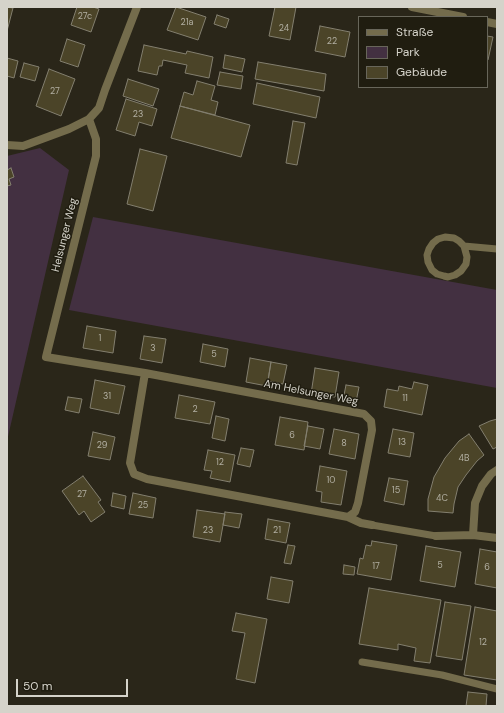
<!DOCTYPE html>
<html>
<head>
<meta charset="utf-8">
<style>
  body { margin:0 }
  #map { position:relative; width:504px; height:713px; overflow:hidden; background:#2a2619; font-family:"DM Sans",sans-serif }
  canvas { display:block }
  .frame { position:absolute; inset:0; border:8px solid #d5d3ca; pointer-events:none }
  .legend { position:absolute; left:358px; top:16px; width:130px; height:72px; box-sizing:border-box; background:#201d10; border:1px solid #68665a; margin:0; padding:5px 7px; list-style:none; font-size:12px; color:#d5d3ca }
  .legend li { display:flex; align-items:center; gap:8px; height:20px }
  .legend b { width:20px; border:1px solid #68665a }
  .scale { position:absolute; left:16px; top:679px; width:112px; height:18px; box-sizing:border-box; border:2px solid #d5d3ca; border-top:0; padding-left:5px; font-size:12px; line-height:14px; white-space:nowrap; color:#d5d3ca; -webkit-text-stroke:3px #201d10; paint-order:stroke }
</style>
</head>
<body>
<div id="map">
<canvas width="504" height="713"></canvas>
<div class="frame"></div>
<ul class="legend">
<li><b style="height:5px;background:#746c4c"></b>Straße</li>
<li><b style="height:11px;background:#433041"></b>Park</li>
<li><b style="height:11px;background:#4b4428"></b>Gebäude</li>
</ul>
<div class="scale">50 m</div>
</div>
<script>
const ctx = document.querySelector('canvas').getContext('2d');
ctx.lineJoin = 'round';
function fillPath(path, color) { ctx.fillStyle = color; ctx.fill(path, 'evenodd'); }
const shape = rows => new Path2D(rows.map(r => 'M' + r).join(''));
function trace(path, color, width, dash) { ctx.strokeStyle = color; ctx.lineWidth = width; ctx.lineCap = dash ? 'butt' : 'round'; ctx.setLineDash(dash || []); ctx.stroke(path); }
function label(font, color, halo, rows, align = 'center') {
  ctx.font = font + ' "DM Sans",sans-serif'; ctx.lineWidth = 3; ctx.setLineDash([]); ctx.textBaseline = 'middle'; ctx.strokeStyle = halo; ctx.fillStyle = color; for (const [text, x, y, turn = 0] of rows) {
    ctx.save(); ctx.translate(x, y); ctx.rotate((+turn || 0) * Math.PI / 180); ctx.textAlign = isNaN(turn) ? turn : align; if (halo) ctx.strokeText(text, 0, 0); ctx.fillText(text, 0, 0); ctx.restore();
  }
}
const green = shape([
  [40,148,69,170,7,441,7,156],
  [93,217,497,290,497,388,69,310]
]);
const building = shape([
  [7,7,13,8,7,31,7,7],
  [77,7,93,7,99,9,91,32,71,25,77,7],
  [176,7,206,17,198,40,167,30,176,7],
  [275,7,296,7,290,40,269,36,275,7],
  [217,15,229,19,226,28,214,24,217,15],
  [320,26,350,32,345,57,315,51,320,26],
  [487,36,493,37,488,60,487,60,487,36],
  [67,39,85,45,78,67,60,61,67,39],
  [144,45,186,54,187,51,213,57,209,78,185,73,187,65,163,60,162,66,159,66,157,75,138,71,144,45],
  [225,55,245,59,242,72,223,68,225,55],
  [7,58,18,61,14,78,7,76,7,58],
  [258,62,326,74,324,91,255,79,258,62],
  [24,63,39,67,35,81,20,77,24,63],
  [49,69,75,79,61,116,36,106,49,69],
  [220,72,243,76,241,89,217,85,220,72],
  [128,79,159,89,153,106,123,96,128,79],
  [197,81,215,86,211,100,218,102,215,115,180,106,184,92,193,95,197,81],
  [257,83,320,97,316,118,253,104,257,83],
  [126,99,157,109,152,126,139,122,135,136,116,130,126,99],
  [180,106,250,125,241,157,171,138,180,106],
  [293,121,305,123,297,165,286,163,293,121],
  [140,149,167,156,153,211,127,204,140,149],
  [11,168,14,177,9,179,11,185,7,186,7,170,11,168],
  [87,326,116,331,113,353,83,348,87,326],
  [144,336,166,339,162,363,140,359,144,336],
  [203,344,228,349,225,367,200,362,203,344],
  [250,358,271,362,267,386,246,382,250,358],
  [271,362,287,365,283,384,268,381,271,362],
  [315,368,339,372,335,397,311,394,315,368],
  [95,380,125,386,119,414,90,408,95,380],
  [414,382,428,385,422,415,384,407,387,389,398,391,399,386,412,389,414,382],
  [346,385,359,387,356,402,343,400,346,385],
  [179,395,215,402,210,424,175,418,179,395],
  [68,397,82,399,79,413,65,410,68,397],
  [216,416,229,419,225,441,212,438,216,416],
  [280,417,308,422,304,450,275,445,280,417],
  [497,419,497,447,493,449,479,426,490,421,497,419],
  [308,426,324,429,320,449,304,446,308,426],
  [334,429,359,434,355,459,329,454,334,429],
  [393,429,414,433,410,457,388,453,393,429],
  [93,432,115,437,110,460,88,456,93,432],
  [469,434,484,455,477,461,466,475,458,487,454,504,453,513,428,511,428,499,434,477,445,458,459,441,469,434],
  [241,448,254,450,250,467,237,464,241,448],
  [208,450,235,455,230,482,210,478,212,471,204,470,208,450],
  [320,466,347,471,341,505,321,502,322,492,316,491,320,466],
  [83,476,101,500,98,502,105,512,91,522,84,511,79,515,62,491,83,476],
  [389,478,408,481,404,505,384,501,389,478],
  [113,493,126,496,124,509,111,506,113,493],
  [133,493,156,498,153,518,129,514,133,493],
  [197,510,225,514,220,542,193,537,197,510],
  [225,512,242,514,239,528,223,525,225,512],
  [268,519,290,523,286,543,265,539,268,519],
  [372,541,397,545,391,580,357,574,360,558,363,559,366,545,371,546,372,541],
  [288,545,295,546,291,564,284,563,288,545],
  [426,546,461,552,455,587,420,581,426,546],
  [480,549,497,552,497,588,475,584,480,549],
  [344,565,355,567,354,575,343,574,344,565],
  [271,577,293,581,289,603,267,599,271,577],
  [369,588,441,600,430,663,414,661,416,648,398,644,398,650,359,644,369,588],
  [445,602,471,606,462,660,436,656,445,602],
  [475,607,497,611,497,680,464,675,475,607],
  [236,613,267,619,255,683,236,679,245,633,232,631,236,613],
  [468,692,487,694,486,706,466,706,468,692]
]);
const service = shape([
  [464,246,467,257,466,264,461,271,455,275,448,277,444,276,437,274,432,270,428,262,427,255,429,249,433,243,438,239,445,237,454,238,459,241,464,246,497,249],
  [372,525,436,536],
  [362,662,442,675,497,689]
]);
const minor = shape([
  [412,7,463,17],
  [487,22,497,24],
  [89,119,96,139,96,156,46,357,145,373,364,414,371,421,372,430,358,503,355,512,348,517],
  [7,145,23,146,69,129,89,119,99,108,105,90,137,7],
  [145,373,130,463,134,474,147,479,348,517,361,523,372,525],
  [473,535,475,503,482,486,491,474,497,470],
  [436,536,473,535,497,538]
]);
const numberNames = [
  ["27c",85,17],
  ["21a",187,23],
  ["24",284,29],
  ["22",332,42],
  ["27",55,92],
  ["23",138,115],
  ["1",100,339],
  ["3",153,349],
  ["5",214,355],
  ["31",107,397],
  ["11",405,399],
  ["2",195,410],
  ["6",292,436],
  ["13",402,443],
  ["8",344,444],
  ["29",102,446],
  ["4B",464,459],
  ["12",220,463],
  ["10",331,481],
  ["15",396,491],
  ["27",82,495],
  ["4C",442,499],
  ["25",143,506],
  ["23",208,531],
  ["21",277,531],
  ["5",440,566],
  ["17",376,567],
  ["6",487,568],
  ["12",483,643]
];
const streetNames = [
  ["Helsunger Weg",65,235,-76],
  ["Am Helsunger Weg",311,393,11]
];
fillPath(green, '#433041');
fillPath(building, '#4b4428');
trace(building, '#837f6f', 1);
trace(service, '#746c4c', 7);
trace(minor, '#746c4c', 8);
label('9px', '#b2afa2', null, numberNames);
label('11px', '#d5d3ca', '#201d10', streetNames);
</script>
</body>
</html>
